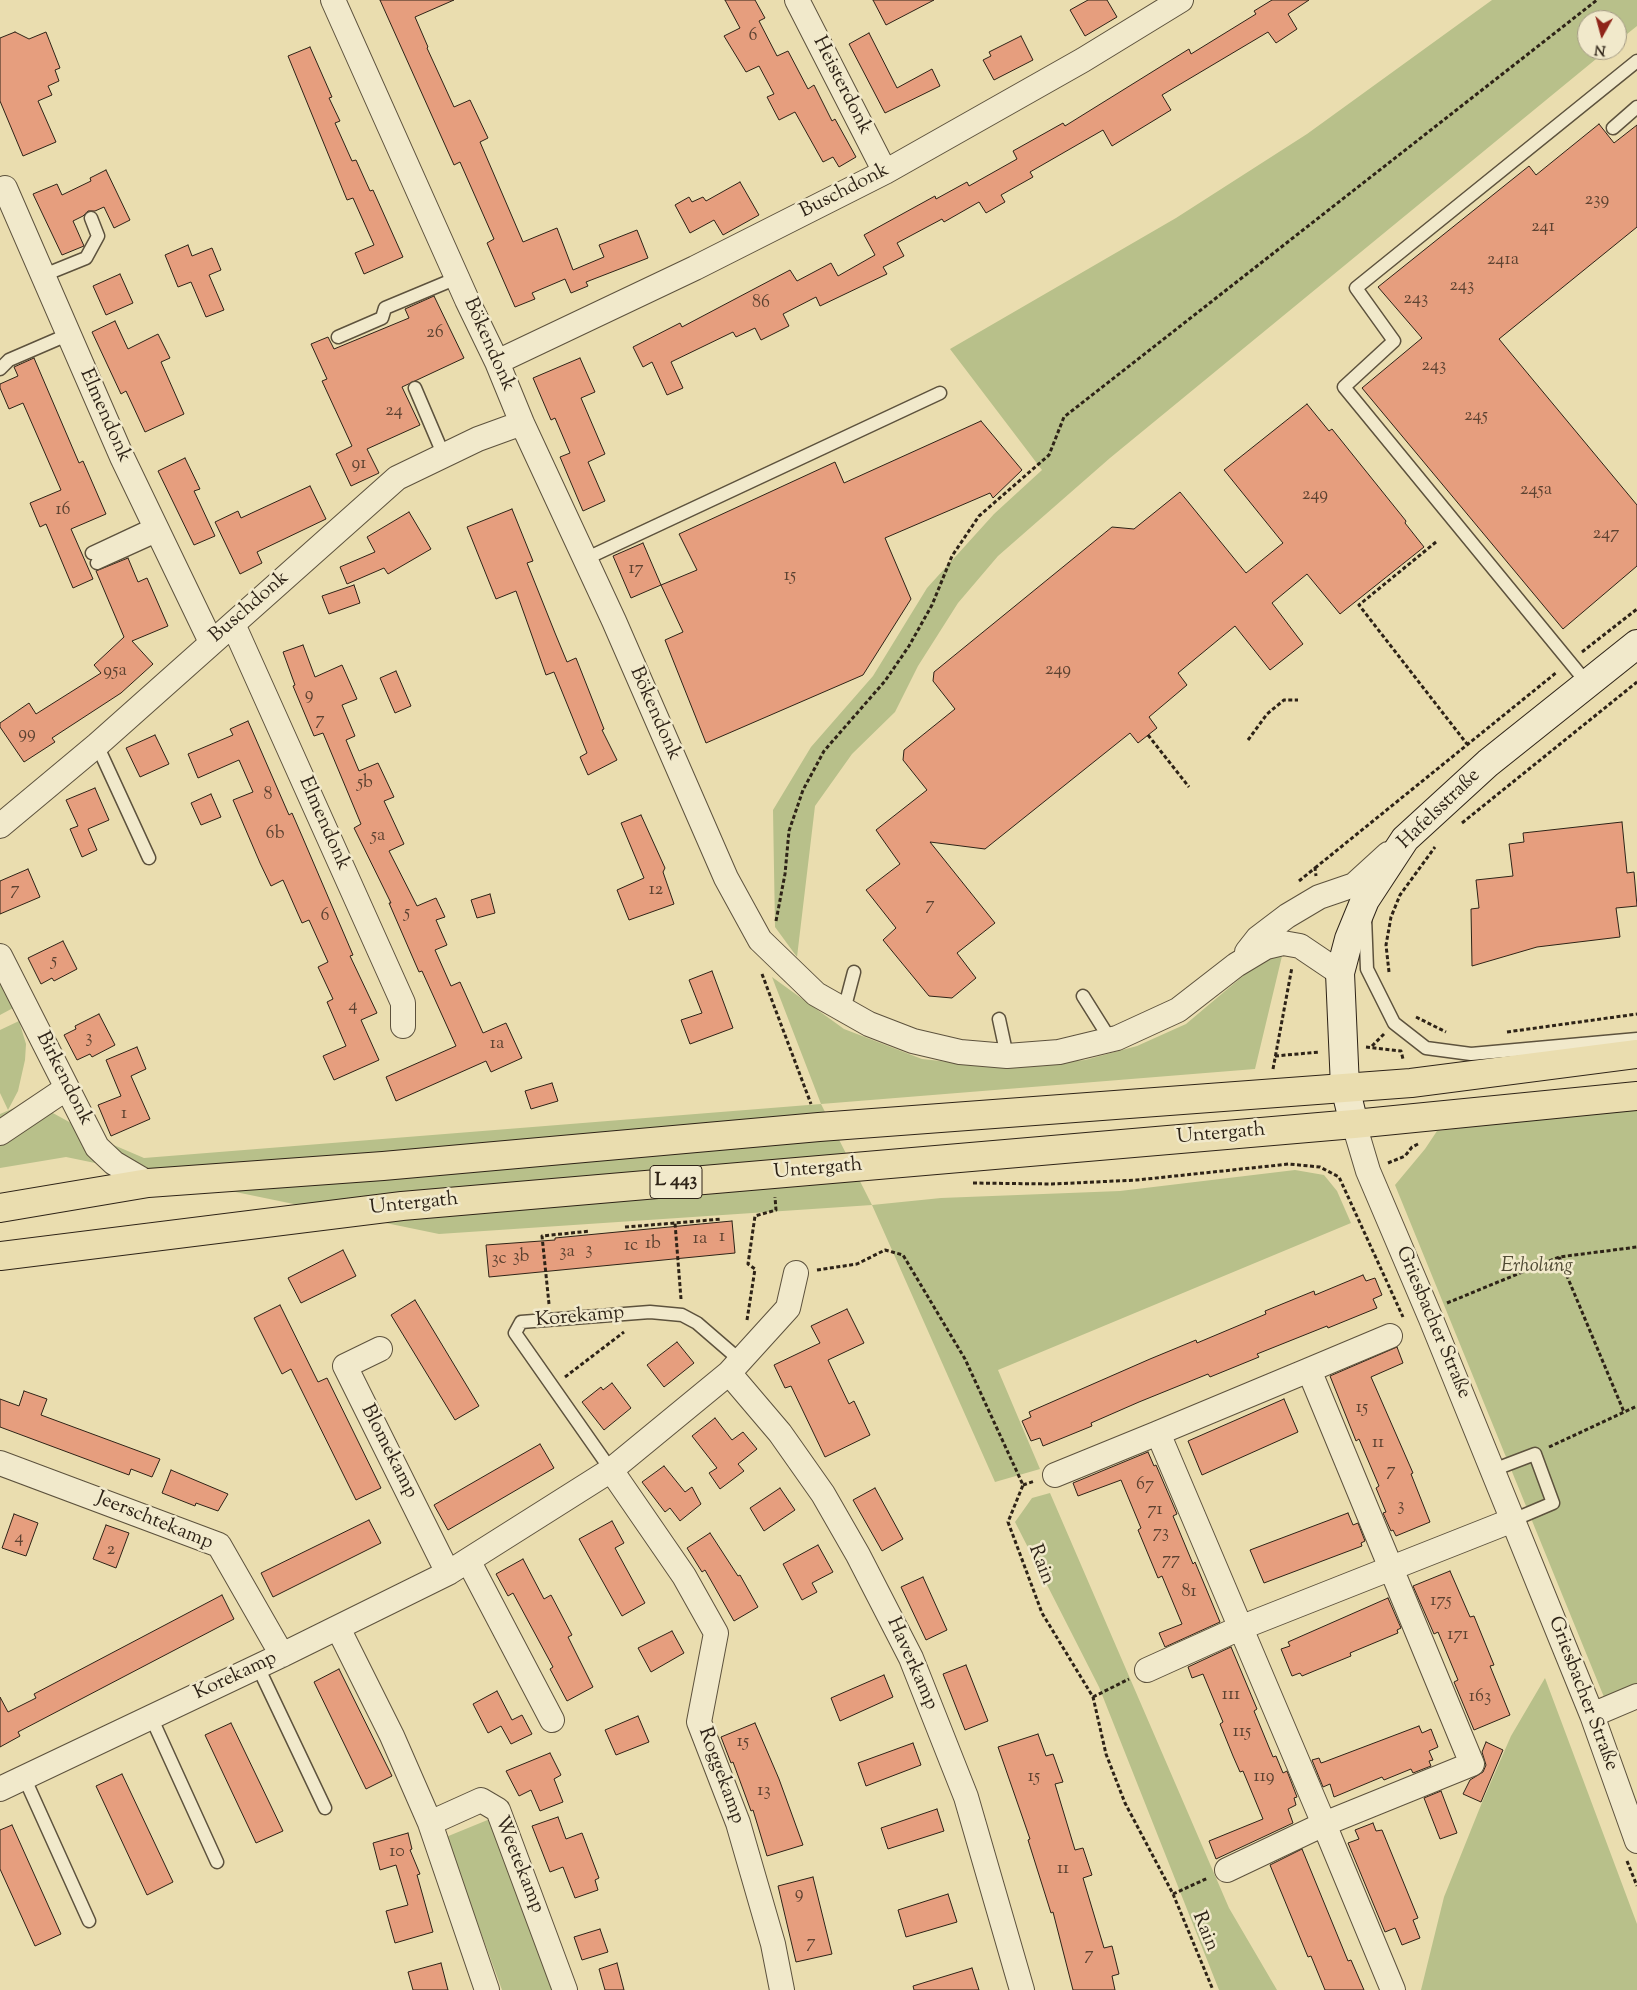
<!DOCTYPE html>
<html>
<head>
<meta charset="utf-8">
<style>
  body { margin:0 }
  #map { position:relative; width:1637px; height:1990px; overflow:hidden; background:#eaddaf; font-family:"Sorts Mill Goudy",serif }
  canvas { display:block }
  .north { position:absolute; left:1577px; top:10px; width:50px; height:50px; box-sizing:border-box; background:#f1e9cb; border:1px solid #a39a83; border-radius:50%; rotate:187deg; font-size:14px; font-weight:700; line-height:20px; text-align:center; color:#2e2317 }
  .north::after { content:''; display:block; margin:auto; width:18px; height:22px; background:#8f2418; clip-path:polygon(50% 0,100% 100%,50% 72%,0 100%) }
</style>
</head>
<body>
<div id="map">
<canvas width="1637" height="1990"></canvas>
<div class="north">N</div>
</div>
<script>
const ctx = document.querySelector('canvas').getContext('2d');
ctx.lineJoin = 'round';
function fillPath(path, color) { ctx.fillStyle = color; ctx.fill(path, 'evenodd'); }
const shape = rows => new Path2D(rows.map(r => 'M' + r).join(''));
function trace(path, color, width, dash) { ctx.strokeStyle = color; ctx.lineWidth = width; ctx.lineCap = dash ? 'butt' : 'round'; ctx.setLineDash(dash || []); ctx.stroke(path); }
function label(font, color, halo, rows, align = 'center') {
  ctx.font = font + ' "Sorts Mill Goudy",serif'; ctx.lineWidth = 5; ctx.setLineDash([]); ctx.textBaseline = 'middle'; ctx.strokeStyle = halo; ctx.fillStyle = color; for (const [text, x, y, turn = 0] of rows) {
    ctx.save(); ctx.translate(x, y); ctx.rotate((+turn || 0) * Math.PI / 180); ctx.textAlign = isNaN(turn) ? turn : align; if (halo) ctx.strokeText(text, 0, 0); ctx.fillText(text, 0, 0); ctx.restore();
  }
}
const green = shape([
  [1492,0,1637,0,1637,26,1617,42,1617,20,1587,20,1587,50,1607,50,1110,458,998,556,958,603,918,666,895,712,852,754,815,806,797,957,775,927,773,810,811,747,873,676,927,588,994,514,1042,470,950,349,1176,218,1307,134],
  [1272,956,1282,956,1255,1069,821,1104,872,1205,941,1198,1120,1191,1295,1170,1324,1175,1337,1191,1351,1223,998,1370,1040,1469,995,1482,872,1205,439,1234,66,1157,0,1168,0,1114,31,1101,102,1140,144,1158,821,1104,772,977,844,1029,922,1059,1006,1068,1085,1060,1137,1046,1186,1024,1250,970],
  [0,982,13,1008,0,1015],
  [19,1021,26,1044,25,1060,18,1091,8,1110,0,1093,0,1030],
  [1637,1107,1637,1687,1606,1702,1395,1185,1425,1149,1437,1131],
  [1050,1493,1229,1908,1277,1990,1219,1990,1099,1687,1015,1522,1032,1498],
  [1545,1678,1637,1924,1637,1990,1421,1990,1444,1897,1483,1800,1511,1736],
  [490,1819,555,1990,502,1990,446,1837]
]);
const building = shape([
  [380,0,454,0,415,17,428,47,427,48,454,107,470,100,488,138,480,142,523,242,557,228,573,270,604,257,599,245,637,230,648,258,586,282,588,286,571,293,565,279,532,293,535,299,515,307,487,243,494,239,460,162,454,165,380,0],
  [725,0,755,0,765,18,759,21,777,56,788,51,808,89,814,85,832,121,835,119,856,157,839,167,833,157,823,162,795,112,779,120,767,97,774,94,759,66,746,72,724,36,740,28,725,0],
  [873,0,934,0,886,25,873,0],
  [1088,0,1107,0,1117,17,1085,36,1070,10,1088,0],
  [1272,0,1309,0,1288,14,1297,29,1276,43,1268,32,1162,95,1171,110,1112,146,1103,130,1030,172,1033,177,1001,195,1005,202,986,213,979,202,944,222,942,219,897,243,904,256,883,267,887,274,820,306,816,297,783,314,789,326,761,340,755,328,736,337,733,332,671,362,683,388,667,395,652,362,643,367,633,347,680,323,682,327,790,270,797,281,831,263,838,276,875,255,864,235,935,196,936,199,967,182,969,186,1017,159,1013,151,1063,123,1065,126,1189,49,1191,54,1256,14,1254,11,1272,0],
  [15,32,29,39,46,32,60,68,55,70,59,81,48,86,52,95,38,101,56,142,23,156,0,101,0,38,15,32],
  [869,33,897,88,932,69,940,86,885,113,849,44,869,33],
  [1021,36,1033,60,994,80,983,60,991,56,989,52,1021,36],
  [310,47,332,97,329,98,340,121,335,123,352,161,356,160,370,191,373,190,403,257,364,274,355,253,374,245,353,198,347,200,288,56,310,47],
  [1599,124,1614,143,1637,125,1637,227,1499,339,1637,505,1637,566,1563,629,1362,388,1422,338,1378,287,1529,166,1536,175,1599,124],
  [106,170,130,220,114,228,104,207,95,211,88,211,83,216,73,221,84,246,62,255,33,194,57,184,62,195,91,181,90,178,106,170],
  [740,182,759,215,723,235,714,220,690,233,675,205,689,197,692,202,703,197,706,201,740,182],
  [188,245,192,256,212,248,221,270,209,275,224,310,206,317,191,282,178,287,165,255,188,245],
  [120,274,133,303,106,315,93,286,120,274],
  [434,296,464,358,402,387,420,425,367,449,379,473,351,486,336,454,352,446,322,381,327,379,311,344,328,337,334,349,409,318,405,309,434,296],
  [115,321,128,349,158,334,170,358,161,362,184,414,145,432,126,391,121,394,92,332,115,321],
  [34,358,79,463,83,461,106,514,71,529,93,579,73,588,46,524,40,527,30,503,61,490,23,403,9,409,0,388,0,384,18,376,14,367,34,358],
  [580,358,595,392,581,398,605,454,588,462,605,501,583,511,560,457,570,453,555,418,551,420,533,378,580,358],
  [1307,404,1329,431,1332,429,1406,521,1405,523,1424,547,1340,614,1307,574,1272,603,1303,644,1270,670,1235,626,1178,673,1187,685,1149,717,1157,728,1138,743,1130,733,985,849,930,842,995,923,957,953,976,978,952,998,929,996,883,940,896,928,866,890,900,864,876,830,927,790,903,760,904,750,955,709,933,681,934,672,1112,527,1134,529,1180,492,1246,573,1283,543,1224,470,1307,404],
  [981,421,1022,470,993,498,990,493,885,538,911,599,863,675,706,743,665,640,683,632,661,585,697,570,679,534,835,462,844,483,981,421],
  [185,458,200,489,194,491,215,536,194,545,158,471,185,458],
  [310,486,326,519,257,552,262,563,240,574,215,522,238,511,241,518,310,486],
  [512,509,533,561,527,563,555,633,567,662,576,658,604,729,602,730,617,760,588,775,580,757,587,753,554,672,546,675,516,591,496,599,467,527,512,509],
  [409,512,431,549,388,574,384,568,347,584,340,567,375,552,367,537,409,512],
  [643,543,661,585,631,598,613,556,643,543],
  [128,558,138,582,147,578,168,626,132,641,153,664,121,693,52,738,55,742,24,762,0,727,0,723,29,703,36,714,101,673,94,665,124,637,96,571,128,558],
  [354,585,360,603,329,614,322,596,354,585],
  [303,645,315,677,342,665,357,699,342,705,355,736,346,740,359,771,378,763,394,797,384,801,404,844,389,851,417,906,436,898,445,917,436,920,447,945,435,950,451,986,460,982,483,1033,506,1023,522,1058,491,1072,486,1061,396,1101,386,1077,456,1046,422,971,419,972,389,903,391,903,354,828,361,824,323,733,314,736,293,686,295,685,283,652,303,645],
  [396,671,411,706,395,713,380,678,396,671],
  [248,721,289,815,292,813,302,836,353,955,350,956,377,1013,361,1020,379,1060,334,1080,323,1056,346,1046,327,1002,333,999,318,967,328,962,309,920,302,923,283,880,271,886,260,863,233,800,253,792,239,760,198,778,188,754,233,735,230,729,248,721],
  [155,735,169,764,140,777,126,748,155,735],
  [95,788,109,820,88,829,97,850,82,857,70,829,78,826,66,800,95,788],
  [211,794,221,817,201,825,191,803,211,794],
  [641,815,665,868,663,872,674,904,629,920,617,890,644,878,621,823,641,815],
  [1622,822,1627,873,1634,872,1637,906,1616,908,1620,937,1537,947,1472,966,1471,909,1479,908,1476,880,1513,876,1509,844,1524,842,1523,833,1622,822],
  [28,869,40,897,0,914,0,881,28,869],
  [490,894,495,913,477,918,471,900,490,894],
  [63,941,77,969,54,981,52,978,41,984,28,958,63,941],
  [712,971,733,1028,690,1044,681,1020,702,1013,689,980,712,971],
  [99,1014,115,1045,92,1057,90,1054,77,1060,64,1035,76,1029,75,1026,99,1014],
  [137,1047,146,1069,131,1076,150,1119,111,1136,98,1105,121,1096,106,1060,137,1047],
  [552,1083,558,1101,531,1109,525,1091,552,1083],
  [732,1221,735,1253,489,1277,486,1245,555,1240,555,1238,732,1221],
  [343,1250,356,1276,301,1303,288,1278,343,1250],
  [1363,1275,1366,1281,1375,1278,1382,1295,1373,1299,1377,1308,1328,1328,1327,1326,1257,1354,1259,1357,1210,1377,1208,1374,1139,1402,1091,1423,1092,1426,1043,1446,1040,1438,1031,1441,1022,1421,1031,1417,1029,1412,1150,1359,1196,1340,1197,1343,1266,1314,1265,1311,1314,1291,1315,1295,1363,1275],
  [415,1300,479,1406,455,1420,391,1315,415,1300],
  [280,1305,318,1382,327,1378,381,1488,356,1500,291,1369,282,1374,254,1318,280,1305],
  [847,1309,864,1343,828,1360,849,1404,854,1401,870,1435,825,1457,791,1386,785,1388,774,1365,820,1343,811,1326,847,1309],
  [677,1342,694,1363,664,1387,647,1365,677,1342],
  [1397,1347,1403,1363,1371,1377,1413,1473,1411,1474,1430,1522,1396,1536,1393,1530,1391,1531,1383,1513,1386,1512,1376,1488,1379,1486,1359,1439,1356,1441,1330,1376,1397,1347],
  [612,1383,631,1408,604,1430,582,1402,601,1387,603,1390,612,1383],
  [24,1391,47,1399,41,1415,160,1459,152,1477,131,1469,129,1475,0,1427,0,1399,19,1406,24,1391],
  [1284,1399,1298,1432,1202,1475,1188,1441,1284,1399],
  [715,1418,732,1440,743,1432,757,1449,738,1464,744,1471,720,1489,709,1473,717,1468,692,1436,715,1418],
  [540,1444,554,1468,448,1530,434,1505,540,1444],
  [1148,1452,1154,1466,1156,1465,1177,1514,1173,1516,1193,1564,1195,1562,1220,1622,1165,1647,1159,1633,1182,1624,1162,1576,1158,1578,1138,1530,1141,1528,1121,1480,1078,1496,1073,1483,1148,1452],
  [664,1466,685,1492,692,1487,701,1504,680,1521,670,1508,665,1512,642,1482,664,1466],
  [171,1470,228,1494,218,1511,196,1503,195,1506,162,1493,171,1470],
  [780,1488,795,1510,764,1531,750,1508,780,1488],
  [875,1488,903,1539,882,1551,853,1500,875,1488],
  [1348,1513,1353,1525,1358,1523,1365,1541,1361,1543,1362,1546,1264,1583,1250,1550,1348,1513],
  [14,1514,38,1523,26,1556,2,1548,14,1514],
  [369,1520,381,1543,273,1597,261,1573,369,1520],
  [612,1521,624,1543,615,1548,645,1603,622,1616,579,1539,612,1521],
  [106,1525,129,1533,116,1568,93,1559,106,1525],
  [710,1533,738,1576,740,1575,758,1607,734,1621,705,1570,702,1572,687,1548,710,1533],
  [818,1545,833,1572,812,1583,817,1592,802,1600,783,1564,818,1545],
  [523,1559,544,1599,551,1595,572,1635,568,1637,593,1687,567,1701,550,1669,553,1667,513,1593,508,1596,496,1574,523,1559],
  [1450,1571,1470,1617,1474,1616,1494,1665,1490,1666,1510,1715,1474,1730,1454,1682,1458,1680,1438,1632,1434,1634,1413,1586,1450,1571],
  [923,1577,947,1630,926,1640,901,1587,923,1577],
  [222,1595,234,1619,18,1732,20,1736,0,1747,0,1697,8,1712,36,1698,34,1694,222,1595],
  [1388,1598,1401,1628,1397,1630,1398,1633,1350,1653,1351,1656,1319,1669,1302,1676,1300,1673,1292,1676,1281,1649,1290,1646,1288,1642,1388,1598],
  [672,1631,684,1653,651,1672,638,1648,672,1631],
  [1231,1647,1257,1709,1254,1711,1273,1757,1276,1756,1283,1773,1287,1771,1297,1797,1294,1798,1296,1805,1288,1809,1293,1823,1216,1859,1209,1841,1263,1819,1243,1771,1240,1772,1233,1756,1220,1724,1223,1722,1203,1674,1192,1678,1188,1667,1231,1647],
  [966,1665,988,1721,965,1730,943,1674,966,1665],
  [339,1669,392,1776,366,1789,314,1682,339,1669],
  [884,1675,893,1697,840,1721,831,1698,884,1675],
  [497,1691,512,1720,522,1715,532,1734,511,1744,501,1726,488,1733,473,1704,497,1691],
  [638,1716,649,1742,616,1755,605,1730,638,1716],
  [231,1723,283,1831,256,1843,205,1735,231,1723],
  [755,1723,779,1779,803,1845,767,1856,753,1810,751,1811,733,1762,731,1763,721,1737,755,1723],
  [1419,1726,1422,1733,1431,1729,1438,1747,1429,1751,1433,1760,1429,1761,1431,1766,1413,1773,1411,1769,1384,1780,1382,1777,1334,1797,1330,1784,1323,1787,1312,1760,1319,1758,1321,1763,1324,1762,1419,1726],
  [1038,1734,1046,1756,1053,1754,1063,1782,1055,1784,1075,1850,1083,1848,1092,1875,1083,1878,1104,1948,1112,1946,1119,1974,1112,1976,1115,1990,1073,1990,1053,1912,1051,1913,1028,1840,1030,1839,998,1747,1038,1734],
  [1486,1742,1503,1750,1481,1802,1463,1794,1470,1780,1483,1772,1486,1765,1482,1752,1486,1742],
  [913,1743,921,1765,866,1786,858,1763,913,1743],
  [550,1753,561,1775,554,1779,563,1802,540,1811,531,1790,519,1796,506,1771,550,1753],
  [122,1774,173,1882,147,1895,96,1786,122,1774],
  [1441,1791,1457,1833,1440,1839,1424,1798,1441,1791],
  [937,1809,944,1831,888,1849,881,1828,937,1809],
  [558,1817,566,1839,582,1833,599,1878,595,1880,598,1890,575,1898,563,1867,550,1872,532,1826,558,1817],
  [1373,1823,1376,1831,1382,1830,1418,1918,1413,1920,1420,1938,1402,1945,1395,1928,1385,1932,1348,1843,1359,1839,1355,1830,1373,1823],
  [12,1825,61,1934,35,1946,0,1869,0,1830,12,1825],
  [408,1833,412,1849,410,1850,420,1874,417,1875,433,1932,395,1943,386,1911,408,1905,396,1865,380,1870,373,1843,408,1833],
  [1302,1849,1348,1961,1351,1960,1364,1990,1325,1990,1311,1956,1308,1957,1270,1865,1302,1849],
  [813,1877,832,1954,796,1962,778,1886,813,1877],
  [948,1894,957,1922,906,1937,898,1910,948,1894],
  [600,1929,608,1952,582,1960,574,1937,600,1929],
  [441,1963,448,1990,413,1990,408,1972,441,1963],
  [617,1963,624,1990,605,1990,599,1969,617,1963],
  [972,1968,979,1990,914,1990,913,1986,972,1968]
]);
const path = shape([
  [1436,542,1359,605,1467,744],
  [1582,652,1637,609],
  [1148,735,1189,787],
  [1248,740,1267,714,1284,700,1298,700],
  [1462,823,1637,682],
  [1315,868,1557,672],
  [1299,881,1315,868,1316,876],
  [776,921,785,874,789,831,803,790,824,751,885,681,909,646,932,605,952,556,979,516,1049,455,1064,417,1597,0],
  [1389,972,1386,945,1391,917,1400,895,1435,847],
  [762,974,811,1104],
  [1416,1017,1446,1032],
  [1507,1032,1637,1014],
  [1372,1046,1384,1034],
  [1366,1047,1401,1051,1403,1059],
  [1275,1056,1320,1052],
  [1273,1069,1292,967],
  [1388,1163,1405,1156,1412,1147,1420,1143],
  [973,1183,1052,1184,1137,1180,1289,1164,1320,1167,1339,1177,1403,1317],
  [625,1227,675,1223],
  [1559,1257,1624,1412],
  [817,1270,857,1264,885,1250,903,1255,965,1359,1023,1485,1008,1522,1042,1613,1093,1697,1106,1754,1125,1803,1173,1894,1213,1990],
  [681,1299,675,1223,722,1219],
  [1447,1303,1559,1257,1637,1247],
  [549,1304,542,1236,590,1231],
  [747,1320,755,1269,748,1264,755,1216,776,1210,775,1197],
  [565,1377,624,1332],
  [1549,1447,1637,1406],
  [1023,1485,1035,1481],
  [1093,1697,1129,1679],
  [1627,1861,1637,1886],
  [1173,1894,1208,1878]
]);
const lane = shape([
  [1613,128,1637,107],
  [44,275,86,258,98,236,91,218],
  [338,337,382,318,385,308,457,278],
  [0,369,9,360,67,335],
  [415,388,444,456],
  [92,553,154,524],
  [585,559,940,393],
  [97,563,159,535],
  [1587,683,1344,387,1394,341,1356,288,1637,61],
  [97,745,149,858],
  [1365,917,1367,969,1394,1023,1426,1048,1471,1054,1637,1039],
  [1083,996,1110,1039],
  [844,1010,854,972],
  [999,1019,1007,1056],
  [611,1470,515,1333,521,1322,650,1312,682,1315,697,1323,741,1361],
  [1493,1470,1535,1454,1553,1503,1513,1520],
  [258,1667,325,1808],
  [151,1717,217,1862],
  [24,1777,89,1921]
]);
const street = shape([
  [333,0,467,300,497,362,522,423,614,621,726,878,760,940,816,994,869,1024,913,1041,960,1052,1007,1056,1059,1052,1117,1038,1178,1010,1236,965,1266,947,1283,943,1300,946,1340,973],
  [797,0,885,172],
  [5,188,122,457,211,642],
  [497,362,695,268,885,172,1083,60,1181,0],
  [233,624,403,1003,403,1026],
  [0,826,97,745,397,478,478,439,522,423],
  [1247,952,1258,938,1287,916,1319,897,1354,885,1388,854],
  [0,956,97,1147,114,1163,148,1183],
  [1354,1124,1368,1171,1431,1319,1592,1715,1637,1841],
  [0,1133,67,1088],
  [380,1349,345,1366,448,1573],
  [1309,1370,1472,1764,1324,1824,1158,1433,1309,1370],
  [1309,1370,1390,1336],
  [729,1373,780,1433,823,1494,858,1555,911,1658,966,1797,1022,1990],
  [0,1463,219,1545,282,1655],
  [611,1470,684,1576,716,1633,699,1722,738,1823,773,1944,782,1990],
  [1055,1475,1158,1433],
  [469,1562,552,1720],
  [338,1628,392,1736,430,1823,481,1800,498,1810,565,1990],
  [1147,1670,1240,1628,1513,1520],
  [1592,1715,1637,1696],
  [0,1789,282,1655,448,1573,611,1470,729,1373,788,1308,796,1273],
  [430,1823,487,1990],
  [1227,1870,1324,1824,1393,1990]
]);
const secondary = shape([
  [1354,1124,1345,1087,1340,973,1349,939,1365,900,1405,839,1488,763,1637,644]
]);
const primary = shape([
  [0,1208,148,1183,383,1166,819,1127,1411,1083,1637,1054],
  [0,1256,402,1206,1354,1124,1637,1096]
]);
const numberNames = [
  ["6",753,37],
  ["239",1597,201],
  ["241",1543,228],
  ["241a",1503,261],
  ["243",1462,287],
  ["243",1416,300],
  ["86",761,304],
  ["26",435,334],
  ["243",1434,367],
  ["24",394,412],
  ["245",1476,417],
  ["91",359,465],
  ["245a",1536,491],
  ["249",1315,496],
  ["16",63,511],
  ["247",1606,535],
  ["17",636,570],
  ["15",790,577],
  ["249",1058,671],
  ["95a",115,672],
  ["9",309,696],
  ["7",320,721],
  ["99",27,735],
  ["5b",365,784],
  ["8",268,796],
  ["6b",275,835],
  ["5a",378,837],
  ["7",15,891],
  ["12",656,891],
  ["7",930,906],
  ["5",407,914],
  ["6",325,917],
  ["5",54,962],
  ["4",353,1007],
  ["3",89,1039],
  ["1a",497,1045],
  ["1",124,1115],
  ["1",722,1238],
  ["1a",700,1240],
  ["1b",653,1245],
  ["1c",631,1247],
  ["3",589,1251],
  ["3a",567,1253],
  ["3b",521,1258],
  ["3c",499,1260],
  ["15",1362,1409],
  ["11",1378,1444],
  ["7",1391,1472],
  ["67",1145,1486],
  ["3",1401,1507],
  ["71",1155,1511],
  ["73",1161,1534],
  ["4",19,1539],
  ["2",111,1551],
  ["77",1171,1561],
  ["81",1189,1593],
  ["175",1441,1602],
  ["171",1458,1636],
  ["111",1231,1696],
  ["163",1480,1698],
  ["115",1242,1733],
  ["15",743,1743],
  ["15",1034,1778],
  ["119",1264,1778],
  ["13",764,1792],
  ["10",397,1853],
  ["11",1063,1870],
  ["9",799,1895],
  ["7",811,1944],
  ["7",1089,1956]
];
const shields = [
  [676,1182,52]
];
const shieldNames = [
  ["L 443",676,1182]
];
const streetNames = [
  ["Heisterdonk",841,86,63],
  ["Buschdonk",845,192,-27],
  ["Bökendonk",488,345,66],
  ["Elmendonk",104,416,66],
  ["Buschdonk",250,608,-41],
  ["Bökendonk",654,714,66],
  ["Hafelsstraße",1440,810,-44],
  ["Elmendonk",323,824,66],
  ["Birkendonk",63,1079,63],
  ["Untergath",1221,1135,-5],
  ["Untergath",818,1170,-5],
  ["Untergath",414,1205,-6],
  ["Korekamp",580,1318,-5],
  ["Griesbacher Straße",1432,1323,67],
  ["Blomekamp",388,1452,63],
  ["Jeerschtekamp",154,1522,22],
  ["Rain",1040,1565,69],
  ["Haverkamp",911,1664,66],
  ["Korekamp",236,1677,-25],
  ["Griesbacher Straße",1582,1694,69],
  ["Roggekamp",720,1776,70],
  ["Weetekamp",518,1865,68],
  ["Rain",1204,1932,68]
];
const parkNames = [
  ["Erholung",1537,1268]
];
fillPath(green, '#b8c08a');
fillPath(building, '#e69e7e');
trace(building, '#2e2317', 1);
trace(lane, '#5d523d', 15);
trace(street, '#5d523d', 26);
trace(secondary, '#2e2317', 30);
trace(primary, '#2e2317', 30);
trace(path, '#2e2317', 3, [4, 2.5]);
trace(lane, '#f1e9cb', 12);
trace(street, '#f1e9cb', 24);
trace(secondary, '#f1e9cb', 28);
trace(primary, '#eaddaf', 28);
label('18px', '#5c4231', null, numberNames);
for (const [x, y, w] of shields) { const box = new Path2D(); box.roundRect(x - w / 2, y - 16.5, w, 33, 4); ctx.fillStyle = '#f1e9cb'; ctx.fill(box); trace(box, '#2e2317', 1); }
label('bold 19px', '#2e2317', null, shieldNames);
label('20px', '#2e2317', '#f1e9cb', streetNames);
label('italic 20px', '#504a34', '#f1e9cb', parkNames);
</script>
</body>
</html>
